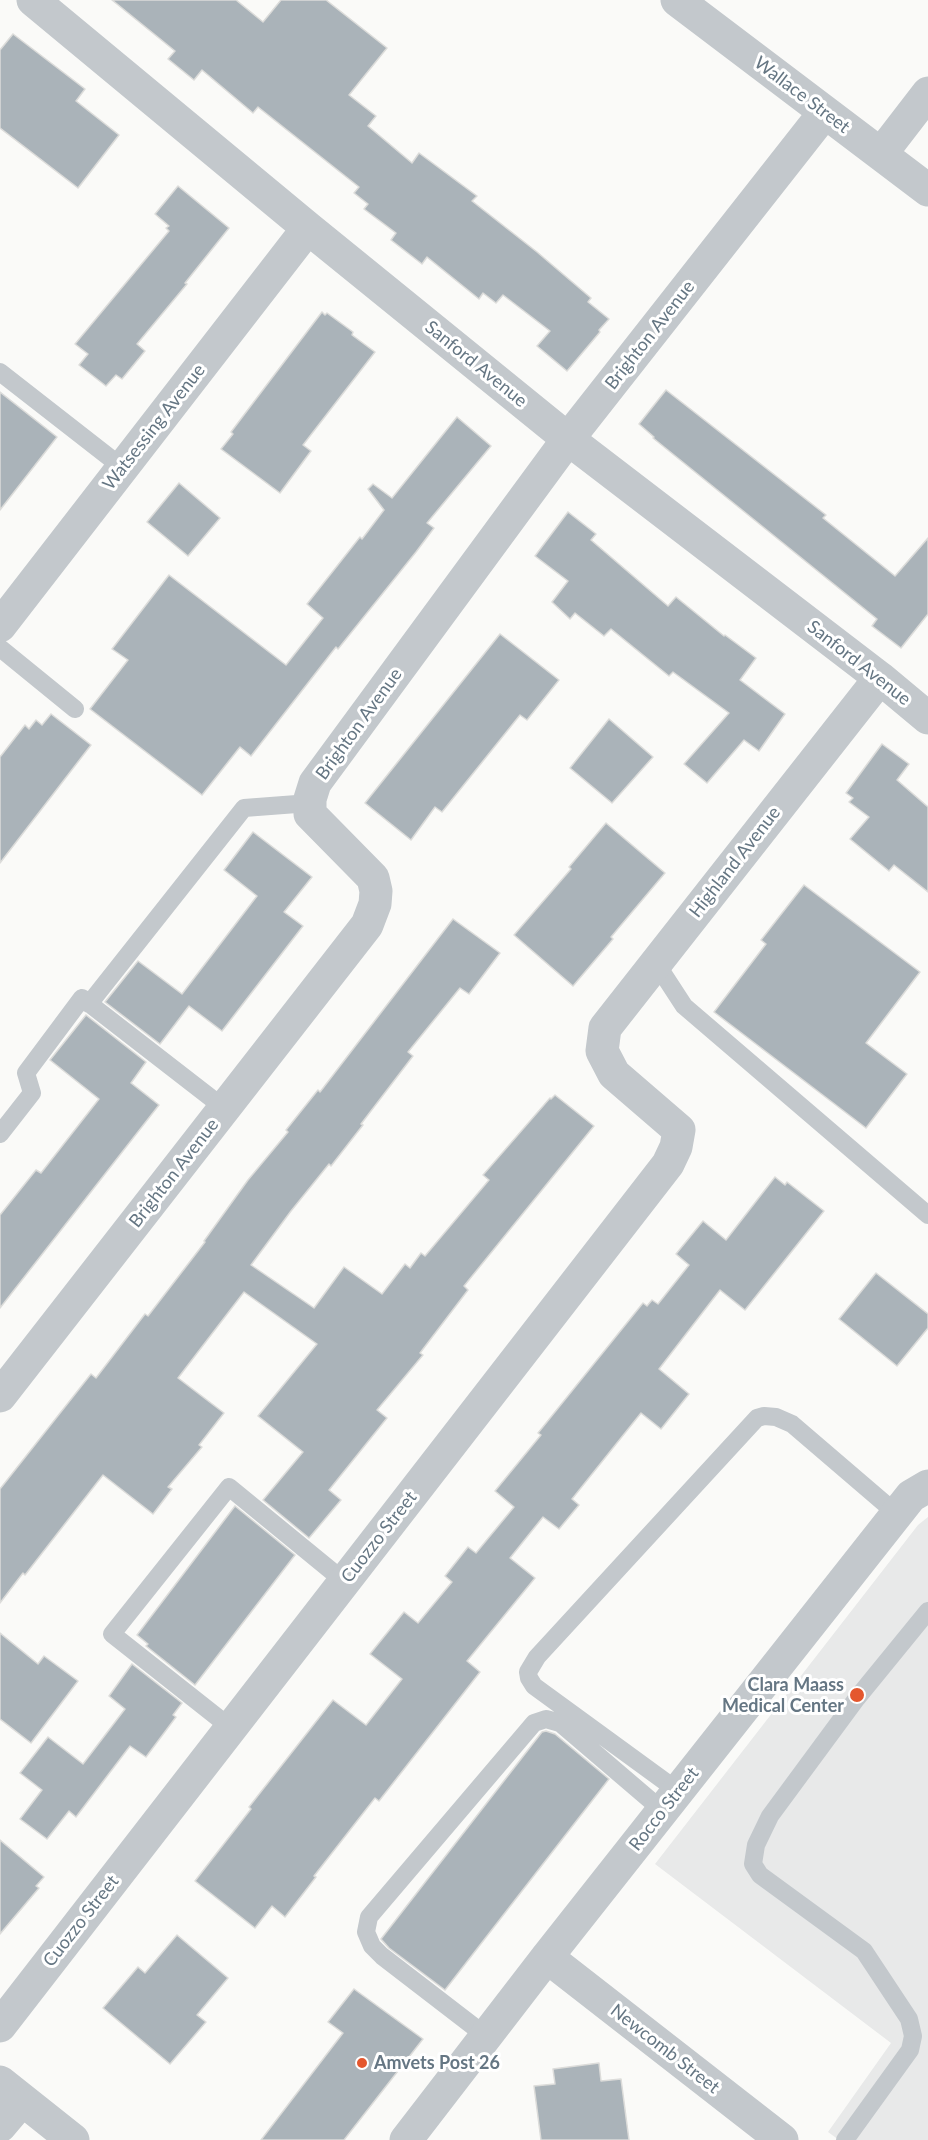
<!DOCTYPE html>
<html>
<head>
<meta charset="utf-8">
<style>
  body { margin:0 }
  canvas { display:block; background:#fafaf8 }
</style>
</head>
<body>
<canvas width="928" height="2140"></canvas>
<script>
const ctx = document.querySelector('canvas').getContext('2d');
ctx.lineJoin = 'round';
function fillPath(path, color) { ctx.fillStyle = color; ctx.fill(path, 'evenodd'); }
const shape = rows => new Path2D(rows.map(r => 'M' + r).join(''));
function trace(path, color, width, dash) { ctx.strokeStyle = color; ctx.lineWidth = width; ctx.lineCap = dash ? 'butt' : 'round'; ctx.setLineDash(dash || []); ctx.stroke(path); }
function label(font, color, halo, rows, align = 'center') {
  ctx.font = font + ' Lato,sans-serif'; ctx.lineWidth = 6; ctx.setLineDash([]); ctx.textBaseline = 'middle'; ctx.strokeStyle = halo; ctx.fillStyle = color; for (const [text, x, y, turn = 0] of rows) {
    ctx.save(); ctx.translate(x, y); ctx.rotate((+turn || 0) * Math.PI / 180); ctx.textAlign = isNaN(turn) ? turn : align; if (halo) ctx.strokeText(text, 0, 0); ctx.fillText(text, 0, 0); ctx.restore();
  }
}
const built = shape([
  [928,1517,928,2140,839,2140,828,2132,891,2043,655,1864,918,1525]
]);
const building = shape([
  [112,0,236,0,263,22,281,0,326,0,387,48,349,95,376,116,368,126,412,163,419,153,477,196,472,201,537,252,591,298,588,302,609,319,599,330,600,332,567,371,537,346,550,331,503,295,496,303,483,293,479,299,427,257,422,264,391,240,396,233,364,209,368,204,354,193,359,187,258,107,253,113,202,70,194,80,168,59,175,51,112,0],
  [13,34,85,89,76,101,119,135,78,188,0,128,0,50,13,34],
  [178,186,229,228,185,283,187,284,137,344,145,351,122,379,116,375,106,386,79,365,88,354,75,344,169,231,166,228,169,226,155,214,178,186],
  [322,312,325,315,327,313,353,332,352,335,375,352,303,445,311,451,280,493,221,449,233,434,231,432,322,312],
  [666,390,826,515,823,518,895,576,928,538,928,614,901,648,872,626,877,619,653,438,654,437,639,424,666,390],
  [0,392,57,437,0,510,0,392],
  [457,417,491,446,427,523,434,528,416,552,338,649,336,647,251,756,240,747,202,795,90,709,128,660,112,649,169,575,286,665,323,618,307,604,360,537,362,539,384,510,368,489,373,484,392,498,457,417],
  [179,483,220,518,188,556,147,522,179,483],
  [568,512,596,534,591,540,668,606,676,597,724,636,725,635,756,658,740,680,785,714,759,751,744,740,707,783,684,764,729,713,673,672,669,676,611,629,604,636,575,613,570,619,552,602,568,581,535,556,568,512],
  [500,634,559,680,527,720,520,715,442,812,435,807,411,840,365,803,500,634],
  [51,714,91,745,0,863,0,757,25,725,29,729,36,720,42,725,51,714],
  [609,719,653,757,612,803,570,768,609,719],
  [882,744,909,764,897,780,928,807,928,892,894,865,889,871,850,839,869,817,849,802,853,798,846,793,882,744],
  [606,823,665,873,611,937,613,939,573,986,514,935,571,869,569,867,606,823],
  [253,832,312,877,284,912,303,926,222,1031,189,1006,160,1044,105,1002,138,961,182,994,257,896,224,870,253,832],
  [804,885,920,972,866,1043,907,1074,866,1128,714,1012,766,944,761,940,804,885],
  [453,919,500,953,469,994,460,988,408,1052,413,1056,361,1124,363,1125,331,1166,329,1164,291,1211,251,1265,314,1308,344,1267,382,1294,405,1264,410,1268,421,1253,425,1256,489,1180,483,1175,550,1098,551,1099,555,1095,594,1126,464,1286,468,1290,420,1353,423,1355,377,1410,387,1418,329,1490,341,1500,309,1538,263,1500,303,1452,258,1416,317,1344,244,1292,178,1378,224,1413,199,1445,202,1447,168,1487,172,1489,153,1514,103,1475,25,1575,23,1573,0,1603,0,1489,91,1374,96,1378,145,1314,148,1316,205,1242,204,1241,248,1180,288,1132,286,1130,318,1090,320,1092,453,919],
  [86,1015,146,1062,131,1083,159,1105,0,1308,0,1215,36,1170,41,1173,99,1099,50,1060,86,1015],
  [775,1177,785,1185,787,1182,824,1211,745,1310,720,1290,659,1369,689,1394,661,1429,641,1413,572,1499,579,1505,559,1529,543,1517,510,1558,535,1578,467,1661,480,1672,379,1801,375,1798,314,1876,316,1877,285,1917,272,1906,255,1928,195,1881,251,1809,249,1807,333,1700,366,1725,402,1679,370,1654,404,1612,418,1623,452,1582,445,1576,468,1547,476,1553,514,1507,495,1491,541,1435,538,1433,643,1303,647,1306,652,1300,658,1304,689,1265,676,1254,703,1221,726,1240,775,1177],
  [876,1273,928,1314,928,1328,897,1366,839,1319,876,1273],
  [235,1506,295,1555,195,1685,146,1646,148,1644,137,1635,235,1506],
  [0,1633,38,1664,44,1656,78,1681,31,1743,0,1719,0,1633],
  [132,1664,182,1703,173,1715,176,1717,146,1757,130,1746,76,1817,69,1811,47,1839,20,1819,42,1790,20,1773,48,1737,83,1764,125,1709,109,1696,132,1664],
  [546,1731,555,1734,609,1779,445,1990,389,1948,381,1939,542,1732,546,1731],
  [0,1840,44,1877,36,1886,39,1888,0,1934,0,1840],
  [177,1935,228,1978,197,2015,206,2022,170,2064,103,2008,138,1967,145,1973,177,1935],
  [354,1989,423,2039,344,2140,261,2140,343,2033,328,2022,354,1989],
  [599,2063,601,2081,621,2079,629,2140,541,2140,534,2086,555,2084,553,2069,599,2063]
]);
const service = shape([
  [0,372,123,468],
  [0,648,75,709],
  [656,963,684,1006,928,1215],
  [89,1004,244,808,310,803],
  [0,1134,32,1093,26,1073,82,998,224,1108],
  [231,1728,112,1634,229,1487,345,1582],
  [678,1791,534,1686,529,1678,528,1672,537,1657,757,1418,764,1416,776,1417,792,1424,897,1514],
  [486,2036,382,1956,372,1946,366,1932,369,1917,534,1723,546,1719,560,1723,663,1811],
  [845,2140,910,2050,913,2036,909,2019,864,1951,760,1875,753,1864,756,1845,770,1816,857,1698,928,1611]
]);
const minor = shape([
  [33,0,308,228,568,439,880,678,928,718],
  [677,0,928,190],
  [881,154,928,93],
  [0,626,308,228],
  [0,1396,367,925,375,904,376,891,373,878,310,814,310,799,315,783,568,439,825,112],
  [547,1957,782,2140],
  [0,2026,668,1164,676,1147,679,1130,614,1074,602,1051,605,1028,880,678],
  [0,2082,73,2140],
  [0,2126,22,2100],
  [406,2140,547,1957,911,1496,928,1486]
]);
const markers = [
  [857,1695,8,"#e4572e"],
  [362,2063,6,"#e4572e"]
];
const streetNames = [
  ["Wallace Street",802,95,37],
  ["Brighton Avenue",650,335,-52],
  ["Sanford Avenue",476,364,39],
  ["Watsessing Avenue",154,427,-52],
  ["Sanford Avenue",859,663,38],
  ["Brighton Avenue",359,724,-54],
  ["Highland Avenue",735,862,-52],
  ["Brighton Avenue",174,1173,-52],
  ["Cuozzo Street",379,1537,-52],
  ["Rocco Street",664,1809,-52],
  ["Cuozzo Street",81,1921,-52],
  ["Newcomb Street",665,2049,38]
];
const poiNames = [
  ["Clara Maass",844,1685],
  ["Medical Center",844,1706],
  ["Amvets Post 26",374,2063,"left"]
];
fillPath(built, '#e8e9e9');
fillPath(building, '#aab3b9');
trace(building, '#dcdcda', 1.5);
trace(service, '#c3c8cc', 18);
trace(minor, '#c3c8cc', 33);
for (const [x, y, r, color] of markers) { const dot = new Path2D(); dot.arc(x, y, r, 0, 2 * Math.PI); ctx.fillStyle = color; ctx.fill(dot); trace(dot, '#fff', 2); }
label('18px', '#657683', '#fff', streetNames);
label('bold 18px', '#657683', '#fff', poiNames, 'right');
</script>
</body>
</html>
